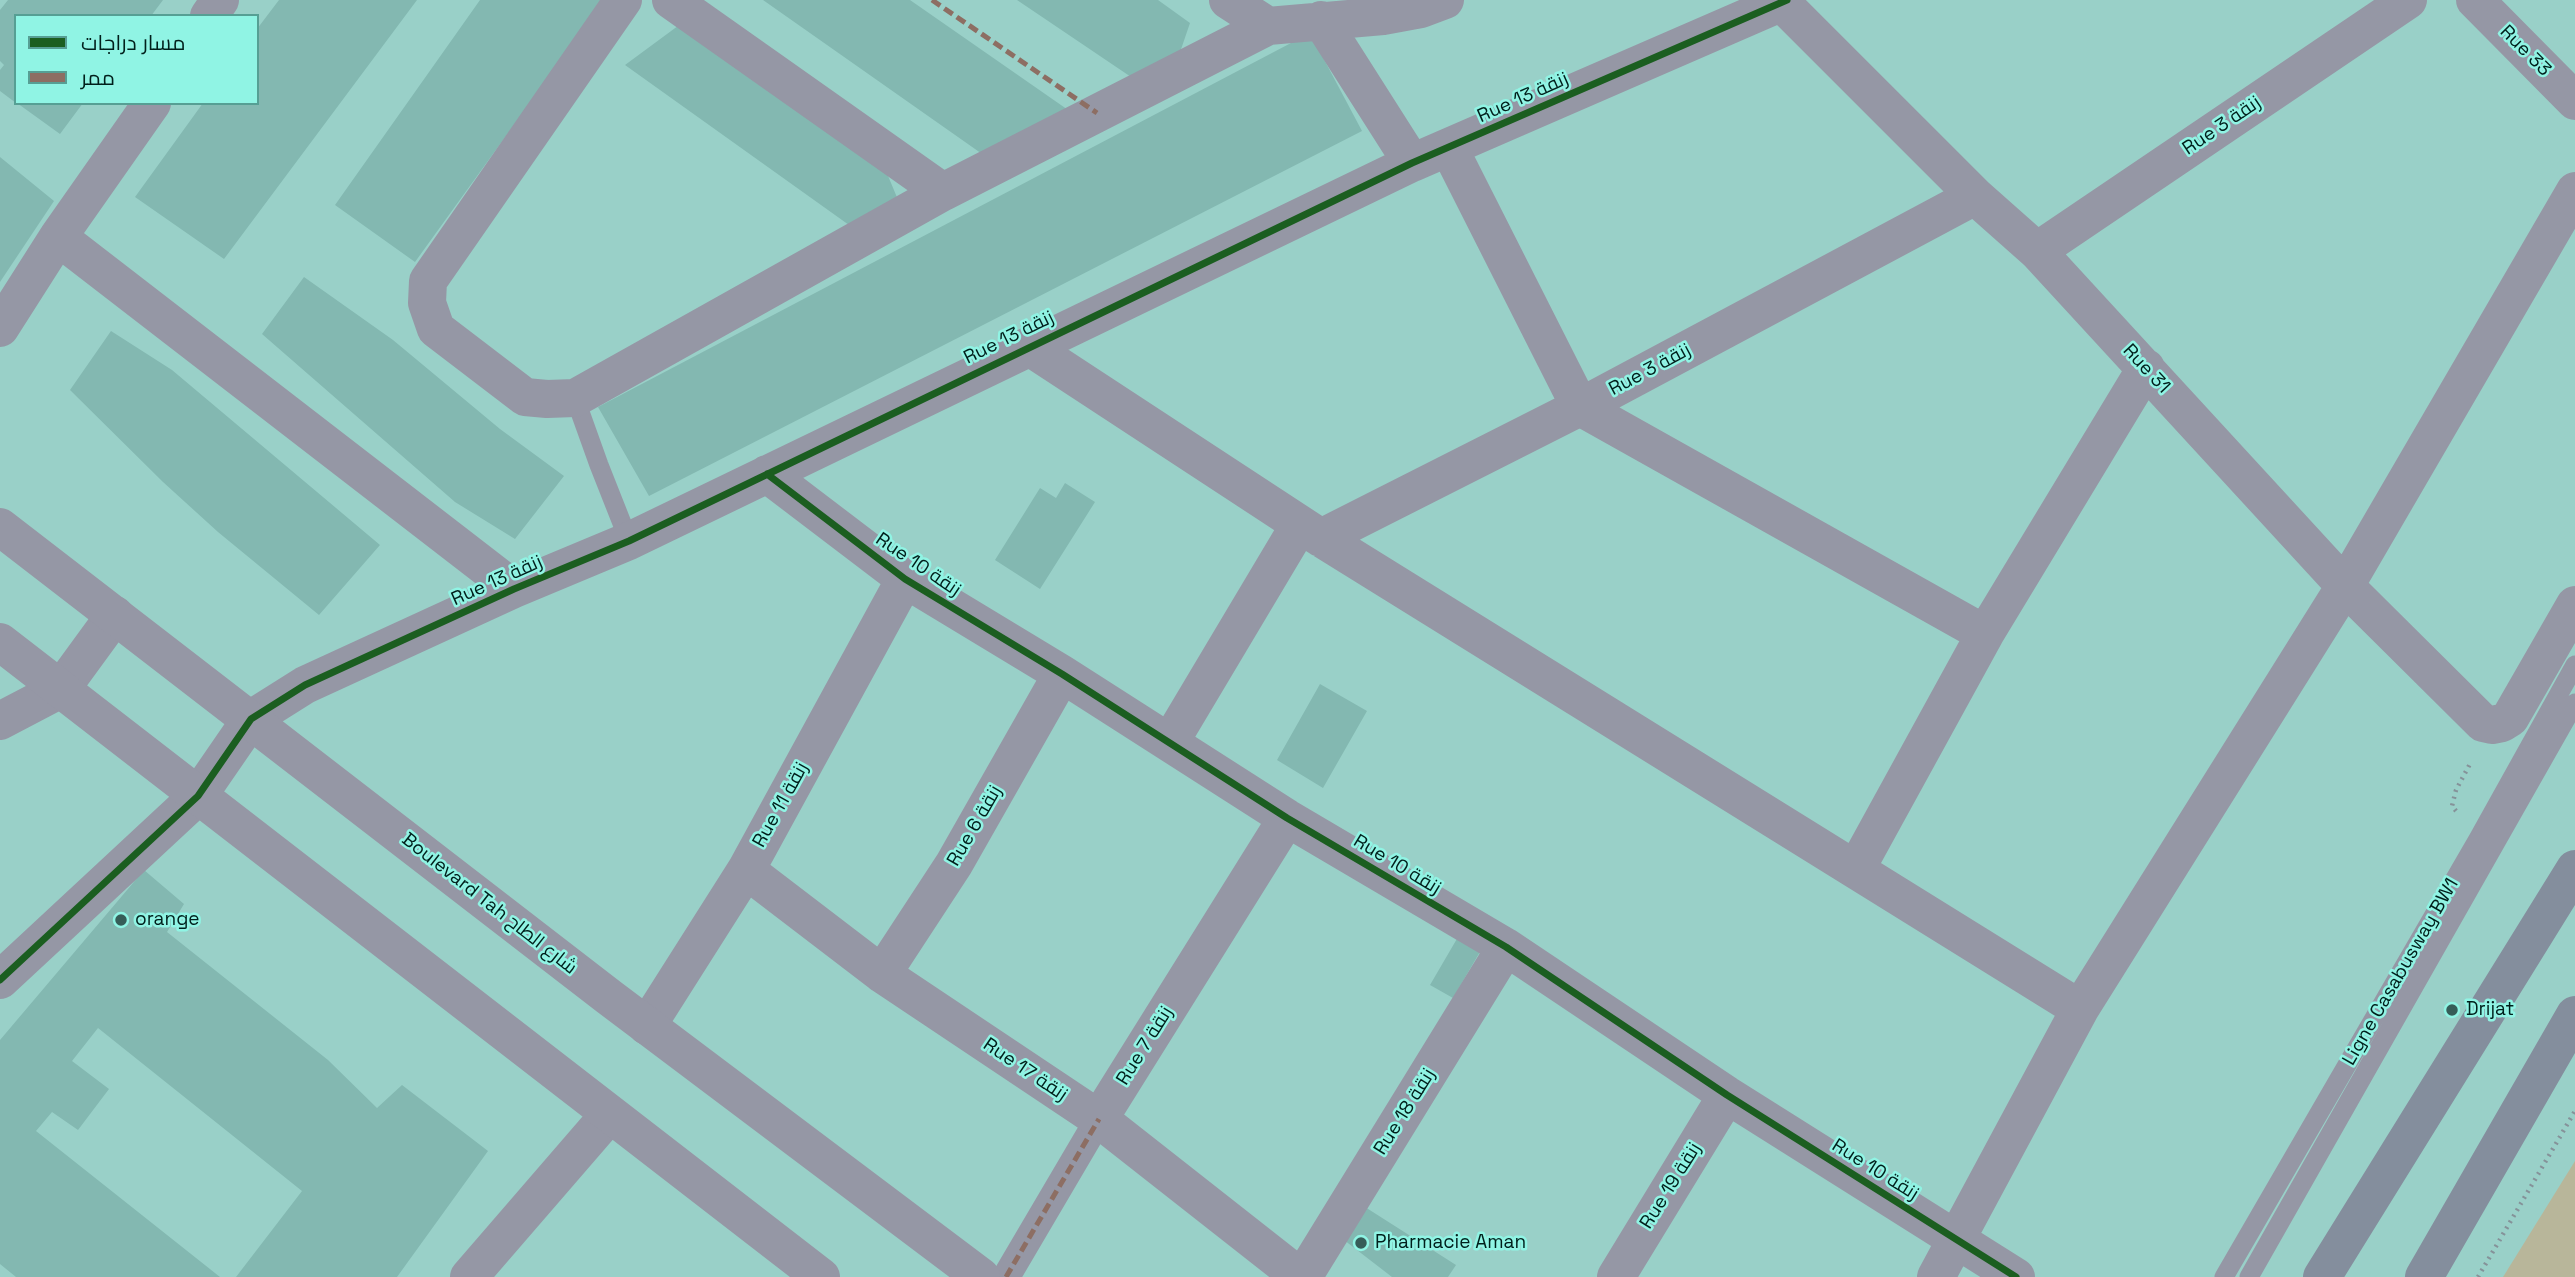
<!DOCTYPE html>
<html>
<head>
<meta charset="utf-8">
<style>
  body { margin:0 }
  #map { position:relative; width:2575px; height:1277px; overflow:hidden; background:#99d0c8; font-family:"Space Grotesk",Cairo,sans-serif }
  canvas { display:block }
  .legend { position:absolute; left:14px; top:14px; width:245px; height:91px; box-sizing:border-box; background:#90f4e4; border:2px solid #569f94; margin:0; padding:9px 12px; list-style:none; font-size:21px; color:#001f1b }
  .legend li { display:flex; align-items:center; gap:14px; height:35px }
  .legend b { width:35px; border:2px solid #569f94 }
</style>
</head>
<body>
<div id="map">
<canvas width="2575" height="1277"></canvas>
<ul class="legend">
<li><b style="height:9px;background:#1b5e20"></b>مسار دراجات</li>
<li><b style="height:9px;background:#8d6e63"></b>ممر</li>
</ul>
</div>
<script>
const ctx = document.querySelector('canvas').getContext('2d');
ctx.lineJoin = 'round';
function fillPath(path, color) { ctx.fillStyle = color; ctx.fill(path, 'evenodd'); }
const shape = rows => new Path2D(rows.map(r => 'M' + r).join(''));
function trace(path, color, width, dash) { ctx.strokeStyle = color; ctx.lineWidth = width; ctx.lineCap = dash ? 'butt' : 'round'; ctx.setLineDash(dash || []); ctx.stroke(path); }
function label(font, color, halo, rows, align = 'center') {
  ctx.font = font + ' "Space Grotesk",Cairo,sans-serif'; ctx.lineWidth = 5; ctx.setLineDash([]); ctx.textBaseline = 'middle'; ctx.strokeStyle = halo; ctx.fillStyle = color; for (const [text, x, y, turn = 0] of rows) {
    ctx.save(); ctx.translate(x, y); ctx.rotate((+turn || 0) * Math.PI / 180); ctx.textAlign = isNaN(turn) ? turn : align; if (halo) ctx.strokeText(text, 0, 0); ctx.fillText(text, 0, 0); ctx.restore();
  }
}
const green = shape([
  [2575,1161,2575,1277,2503,1277]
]);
const building = shape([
  [8,0,163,0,151,16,16,16,16,103,0,91,0,70,4,65,0,61,0,10],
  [279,0,417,0,224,259,135,197,203,103,257,103,257,29],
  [480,0,604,0,415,262,335,205],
  [763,0,910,0,1071,112,985,156],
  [1017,0,1158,0,1190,23,1177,61,1137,81],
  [686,20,881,159,901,207,856,230,625,65],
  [1310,33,1362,131,649,496,598,407],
  [17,103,83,103,60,134],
  [0,157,54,201,0,282],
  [304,277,393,340,500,429,564,476,515,539,455,502,262,334],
  [111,331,172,370,380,545,319,615,218,532,163,482,70,390],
  [1065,483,1095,502,1040,589,995,560,1040,488,1056,498],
  [1320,684,1367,711,1323,788,1277,760],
  [144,870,184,904,167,932,328,1060,377,1108,402,1085,488,1151,397,1277,236,1277,302,1191,98,1028,72,1061,109,1089,78,1130,52,1112,36,1131,220,1277,16,1277,0,1264,0,1040],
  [1458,937,1481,950,1453,998,1430,985],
  [1365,1207,1456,1265,1448,1277,1392,1277,1344,1240]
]);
const path = shape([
  [2456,811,2452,806,2456,790,2471,762],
  [2478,1277,2575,1111]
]);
const service = shape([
  [575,398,599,465,629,541],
  [2224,1277,2478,839,2575,665],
  [2249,1277,2575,703]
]);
const pedestrian = shape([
  [1006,1277,1099,1119]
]);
const minor = shape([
  [623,0,428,281,427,303,436,329,525,397,547,399,575,398,943,192,1268,26,1383,16,1421,9,1445,0],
  [671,0,943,192],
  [1228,0,1268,26],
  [2475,0,2575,101],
  [1781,2,1975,196,2037,251,2345,586,2483,723,2492,725,2502,723,2510,718,2575,605],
  [209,16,220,0],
  [1321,20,1412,163],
  [1449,148,1580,407,1985,634],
  [58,237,514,589],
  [2037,251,2408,0],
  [0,328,58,237,152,103],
  [1028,346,1321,538,2080,1009],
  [767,474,905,579,1062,674,1287,818,1506,947,1727,1095,2016,1277],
  [1321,538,1580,407,1975,196],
  [0,721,61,689,115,615],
  [1170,742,1300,524],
  [1856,869,1985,634,2146,368],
  [746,870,882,974,1099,1119,1300,1277],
  [882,974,954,864,1062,674],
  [0,980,198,796,251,719,305,685,514,589,629,541,1412,163,1787,0],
  [647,1026,746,870,905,579],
  [1099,1119,1287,818],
  [469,1277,609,1115],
  [1303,1277,1506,947],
  [1616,1277,1727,1095],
  [1936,1277,2080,1009,2345,586,2575,191]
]);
const tertiary = shape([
  [0,527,609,997,981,1277],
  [0,642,821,1277]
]);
const trunk = shape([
  [2322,1277,2575,869],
  [2424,1277,2575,1015]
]);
const quiet = shape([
  [932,0,1097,113],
  [1006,1277,1099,1119]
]);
const cycleway = shape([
  [767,474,905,579,1062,674,1287,818,1506,947,1727,1095,2016,1277],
  [0,980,198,796,251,719,305,685,514,589,629,541,1412,163,1787,0]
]);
const markers = [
  [121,920,7,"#365d58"],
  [2452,1010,7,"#365d58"],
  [1361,1243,7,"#365d58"]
];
const streetNames = [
  ["Rue 33",2525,51,45],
  ["Rue 13 زنقة",1523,98,-24],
  ["Rue 3 زنقة",2222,126,-34],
  ["Rue 13 زنقة",1009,338,-26],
  ["Rue 31",2146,369,47],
  ["Rue 3 زنقة",1650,370,-28],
  ["Rue 10 زنقة",918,565,34],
  ["Rue 13 زنقة",497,581,-24],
  ["Rue 11 زنقة",781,805,-61],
  ["Rue 6 زنقة",975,826,-60],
  ["Rue 10 زنقة",1397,865,31],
  ["Boulevard Tah شارع الطاح",489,904,38],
  ["Ligne Casabusway BW1",2401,972,-60],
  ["Rue 7 زنقة",1145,1046,-58],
  ["Rue 17 زنقة",1025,1070,34],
  ["Rue 18 زنقة",1405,1112,-58],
  ["Rue 10 زنقة",1875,1170,32],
  ["Rue 19 زنقة",1671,1186,-58]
];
const poiNames = [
  ["orange",135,920],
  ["Drijat",2466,1010],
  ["Pharmacie Aman",1375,1243]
];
fillPath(green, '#b8b69a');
fillPath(building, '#83b8b1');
trace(path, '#859299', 4.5, [2, 5]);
trace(service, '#9597a5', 19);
trace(pedestrian, '#9597a5', 28);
trace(minor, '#9597a5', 38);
trace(tertiary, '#9597a5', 38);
trace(trunk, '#848e9d', 38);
trace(quiet, '#8d6e63', 5, [10, 5]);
trace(cycleway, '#1b5e20', 7);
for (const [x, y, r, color] of markers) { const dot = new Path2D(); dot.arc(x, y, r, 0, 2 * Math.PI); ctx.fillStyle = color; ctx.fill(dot); trace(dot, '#90f4e4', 2.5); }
label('19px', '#001f1b', '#90f4e4', streetNames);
label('19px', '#001f1b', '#90f4e4', poiNames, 'left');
</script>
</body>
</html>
